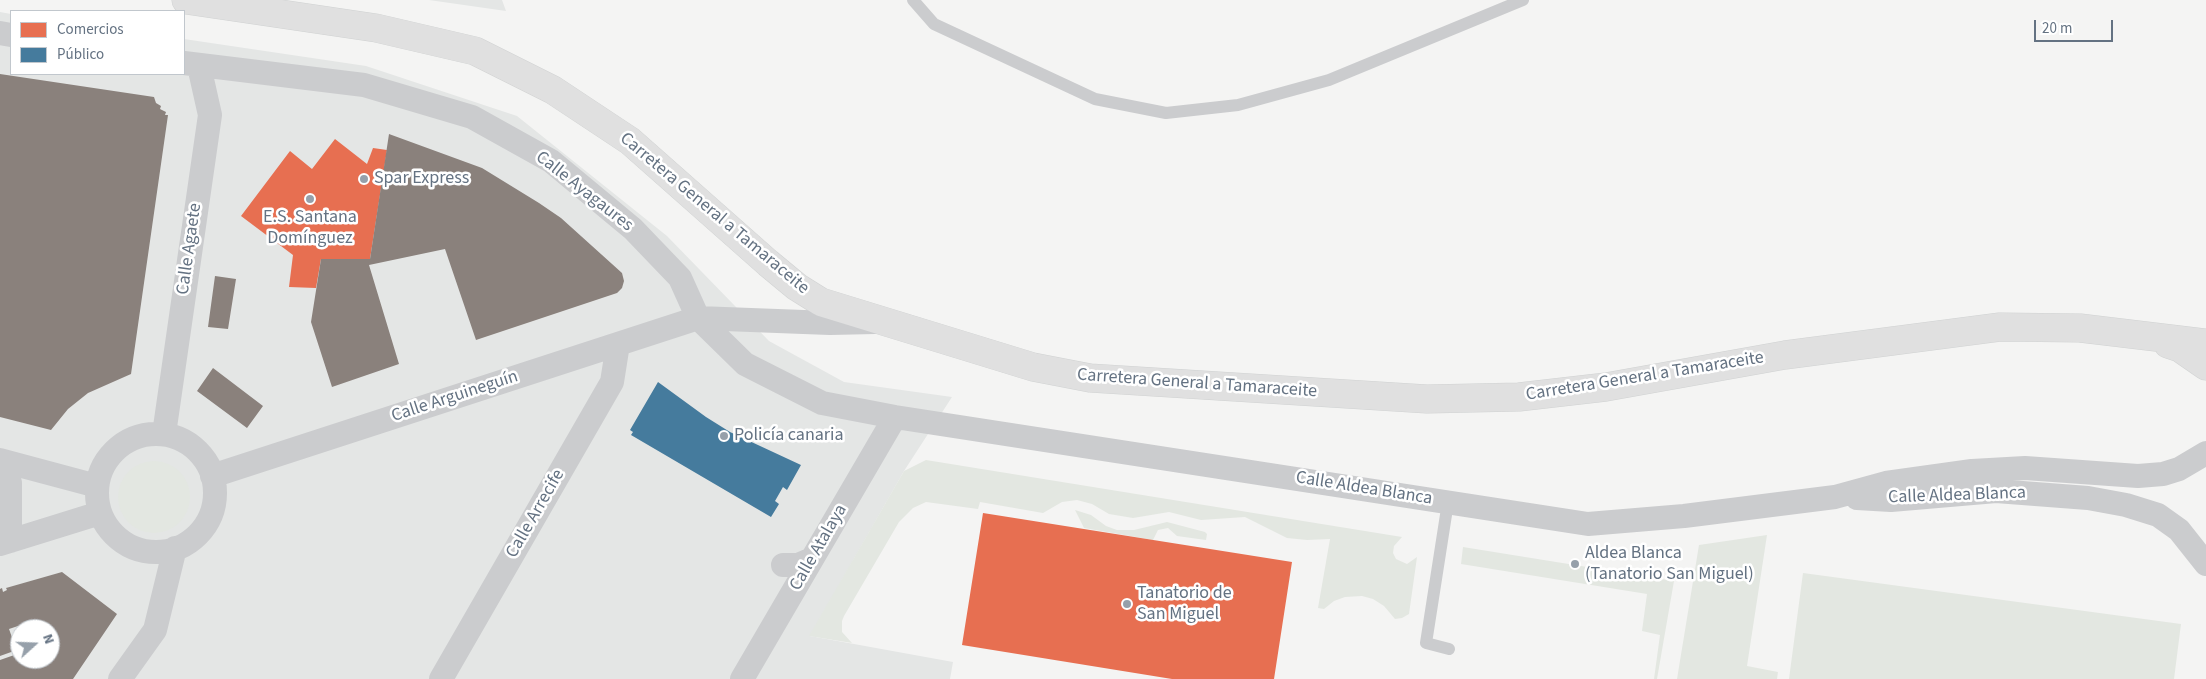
<!DOCTYPE html>
<html>
<head>
<meta charset="utf-8">
<style>
  body { margin:0 }
  #map { position:relative; width:2206px; height:679px; overflow:hidden; background:#f4f4f3; font-family:"Source Sans 3",sans-serif }
  canvas { display:block }
  .legend { position:absolute; left:10px; top:10px; width:175px; height:65px; box-sizing:border-box; background:#fff; border:1px solid #c1c7cd; margin:0; padding:6px 9px; list-style:none; font-size:15px; color:#647282 }
  .legend li { display:flex; align-items:center; gap:10px; height:25px }
  .legend b { width:25px; border:1px solid #c1c7cd }
  .north { position:absolute; left:10px; top:619px; width:50px; height:50px; box-sizing:border-box; background:#fff; border:1px solid #c1c7cd; border-radius:50%; rotate:70deg; font-size:14px; font-weight:700; line-height:20px; text-align:center; color:#647282 }
  .north::after { content:''; display:block; margin:auto; width:18px; height:22px; background:#96a0aa; clip-path:polygon(50% 0,100% 100%,50% 72%,0 100%) }
  .scale { position:absolute; left:2034px; top:20px; width:79px; height:22px; box-sizing:border-box; border:2px solid #647282; border-top:0; padding-left:6px; font-size:15px; line-height:18px; white-space:nowrap; color:#647282; -webkit-text-stroke:4px #fff; paint-order:stroke }
</style>
</head>
<body>
<div id="map">
<canvas width="2206" height="679"></canvas>
<ul class="legend">
<li><b style="height:14px;background:#e76f51"></b>Comercios</li>
<li><b style="height:14px;background:#457b9d"></b>Público</li>
</ul>
<div class="north">N</div>
<div class="scale">20 m</div>
</div>
<script>
const ctx = document.querySelector('canvas').getContext('2d');
ctx.lineJoin = 'round';
function fillPath(path, color) { ctx.fillStyle = color; ctx.fill(path, 'evenodd'); }
const shape = rows => new Path2D(rows.map(r => 'M' + r).join(''));
function trace(path, color, width, dash) { ctx.strokeStyle = color; ctx.lineWidth = width; ctx.lineCap = dash ? 'butt' : 'round'; ctx.setLineDash(dash || []); ctx.stroke(path); }
function label(font, color, halo, rows, align = 'center') {
  ctx.font = font + ' "Source Sans 3",sans-serif'; ctx.lineWidth = 5; ctx.setLineDash([]); ctx.textBaseline = 'middle'; ctx.strokeStyle = halo; ctx.fillStyle = color; for (const [text, x, y, turn = 0] of rows) {
    ctx.save(); ctx.translate(x, y); ctx.rotate((+turn || 0) * Math.PI / 180); ctx.textAlign = isNaN(turn) ? turn : align; if (halo) ctx.strokeText(text, 0, 0); ctx.fillText(text, 0, 0); ctx.restore();
  }
}
const built = shape([
  [429,0,502,0,506,11],
  [0,12,11,14,11,74,184,74,184,39,366,66,517,116,667,236,769,341,844,382,952,397,904,471,810,636,953,662,950,679,0,679],
  [20,629,50,629,50,659,20,659]
]);
const green = shape([
  [926,460,1402,537,1394,546,1393,553,1396,559,1407,564,1417,557,1409,614,1402,618,1395,619,1384,606,1373,599,1362,596,1345,597,1334,601,1324,609,1318,608,1330,539,1307,540,1287,538,1245,517,1201,520,1169,512,1133,518,1109,514,1092,504,1077,500,1062,502,1043,513,980,502,978,509,926,502,913,508,899,522,844,616,842,621,842,632,852,643,809,636,904,471],
  '118 497a36 36 0 1 1 72 0a36 36 0 1 1-72 0Z',
  [1075,510,1091,515,1106,526,1117,530,1134,530,1167,522,1205,532,1207,534,1206,540,1177,536,1168,528,1158,530,1153,540,1084,528],
  [1767,535,1747,666,1778,672,1777,679,1677,679,1699,545],
  [1463,547,1674,581,1657,679,1654,679,1660,635,1642,631,1647,594,1461,564],
  [1803,573,2181,624,2174,679,1789,679]
]);
const shops = shape([
  [335,139,367,164,373,148,387,150,370,259,321,259,316,288,289,287,293,255,241,216,290,151,312,169],
  [983,513,1292,562,1274,679,1172,679,962,645]
]);
const public = shape([
  [658,382,706,417,730,432,801,465,787,490,783,487,775,501,779,504,771,517,631,435,633,432,630,430]
]);
const industry = shape([
  [0,74,154,97,156,103,161,106,160,109,166,112,165,115,168,115,131,374,88,393,68,409,51,430,0,417],
  [389,134,482,168,539,203,561,218,622,273,624,281,622,288,617,293,476,340,445,249,369,265,399,364,332,387,311,322,321,259,370,259],
  [215,276,236,279,228,329,208,327],
  [213,368,263,406,247,428,197,391],
  [62,572,117,614,73,679,0,679,0,660,20,653,20,659,50,659,50,629,19,629,18,626,9,629,15,646,13,647,14,651,0,656,0,589,2,588,3,592,7,590,6,588]
]);
const lane = shape([
  [913,0,934,24,1095,99,1166,113,1238,105,1329,80,1523,0],
  [1448,502,1426,643,1449,649]
]);
const street = shape([
  [0,33,11,35],
  [184,63,364,85,472,117,551,161,633,229,680,278,698,318,745,364,822,403,895,417,1588,524,1684,516,1835,497,1886,483,1972,471,2025,468,2138,476,2163,474,2179,469,2206,453],
  [164,434,210,115,199,66],
  '97 493a59 59 0 1 1 118 0a59 59 0 1 1-118 0Z',
  [0,460,97,486],
  [3,461,10,483,10,541],
  [212,476,698,318,830,323,875,322],
  [1857,498,1891,500,1996,491,2088,498,2126,505,2158,515,2179,530,2206,564],
  [0,544,100,513],
  [783,565,798,565,812,559],
  [120,679,155,630,175,548],
  [441,679,612,382,618,344],
  [742,679,895,417]
]);
const secondary = shape([
  [186,0,376,28,475,51,553,90,630,141,768,263,797,287,821,302,1033,367,1090,378,1427,399,1519,397,1606,387,1785,355,2000,327,2080,328,2206,343],
  [2168,344,2180,348,2206,366]
]);
const markers = [
  [364,179,5,"#96a0aa"],
  [310,199,5,"#96a0aa"],
  [724,436,5,"#96a0aa"],
  [1575,564,5,"#96a0aa"],
  [1127,604,5,"#96a0aa"]
];
const poiNames = [
  ["Spar Express",374,179],
  ["E.S. Santana",310,218,"center"],
  ["Domínguez",310,239,"center"],
  ["Policía canaria",734,436],
  ["Aldea Blanca",1585,554],
  ["(Tanatorio San Miguel)",1585,575],
  ["Tanatorio de",1137,594],
  ["San Miguel",1137,615]
];
const streetNames = [
  ["Calle Ayagaures",584,192,38],
  ["Carretera General a Tamaraceite",714,214,40],
  ["Calle Agaete",190,249,-82],
  ["Carretera General a Tamaraceite",1645,377,-9],
  ["Carretera General a Tamaraceite",1197,384,4],
  ["Calle Arguineguín",455,397,-18],
  ["Calle Aldea Blanca",1364,489,9],
  ["Calle Aldea Blanca",1957,496,-2],
  ["Calle Arrecife",536,514,-60],
  ["Calle Atalaya",819,548,-60]
];
fillPath(built, '#e4e6e5');
fillPath(green, '#e3e7e1');
fillPath(shops, '#e76f51');
fillPath(public, '#457b9d');
fillPath(industry, '#8a817c');
trace(secondary, '#d0d2d2', 29);
trace(lane, '#cbccce', 12);
trace(street, '#cbccce', 24);
trace(secondary, '#e0e0e0', 28);
for (const [x, y, r, color] of markers) { const dot = new Path2D(); dot.arc(x, y, r, 0, 2 * Math.PI); ctx.fillStyle = color; ctx.fill(dot); trace(dot, '#fff', 2); }
label('18px', '#647282', '#fff', poiNames, 'left');
label('18px', '#647282', '#fff', streetNames);
</script>
</body>
</html>
